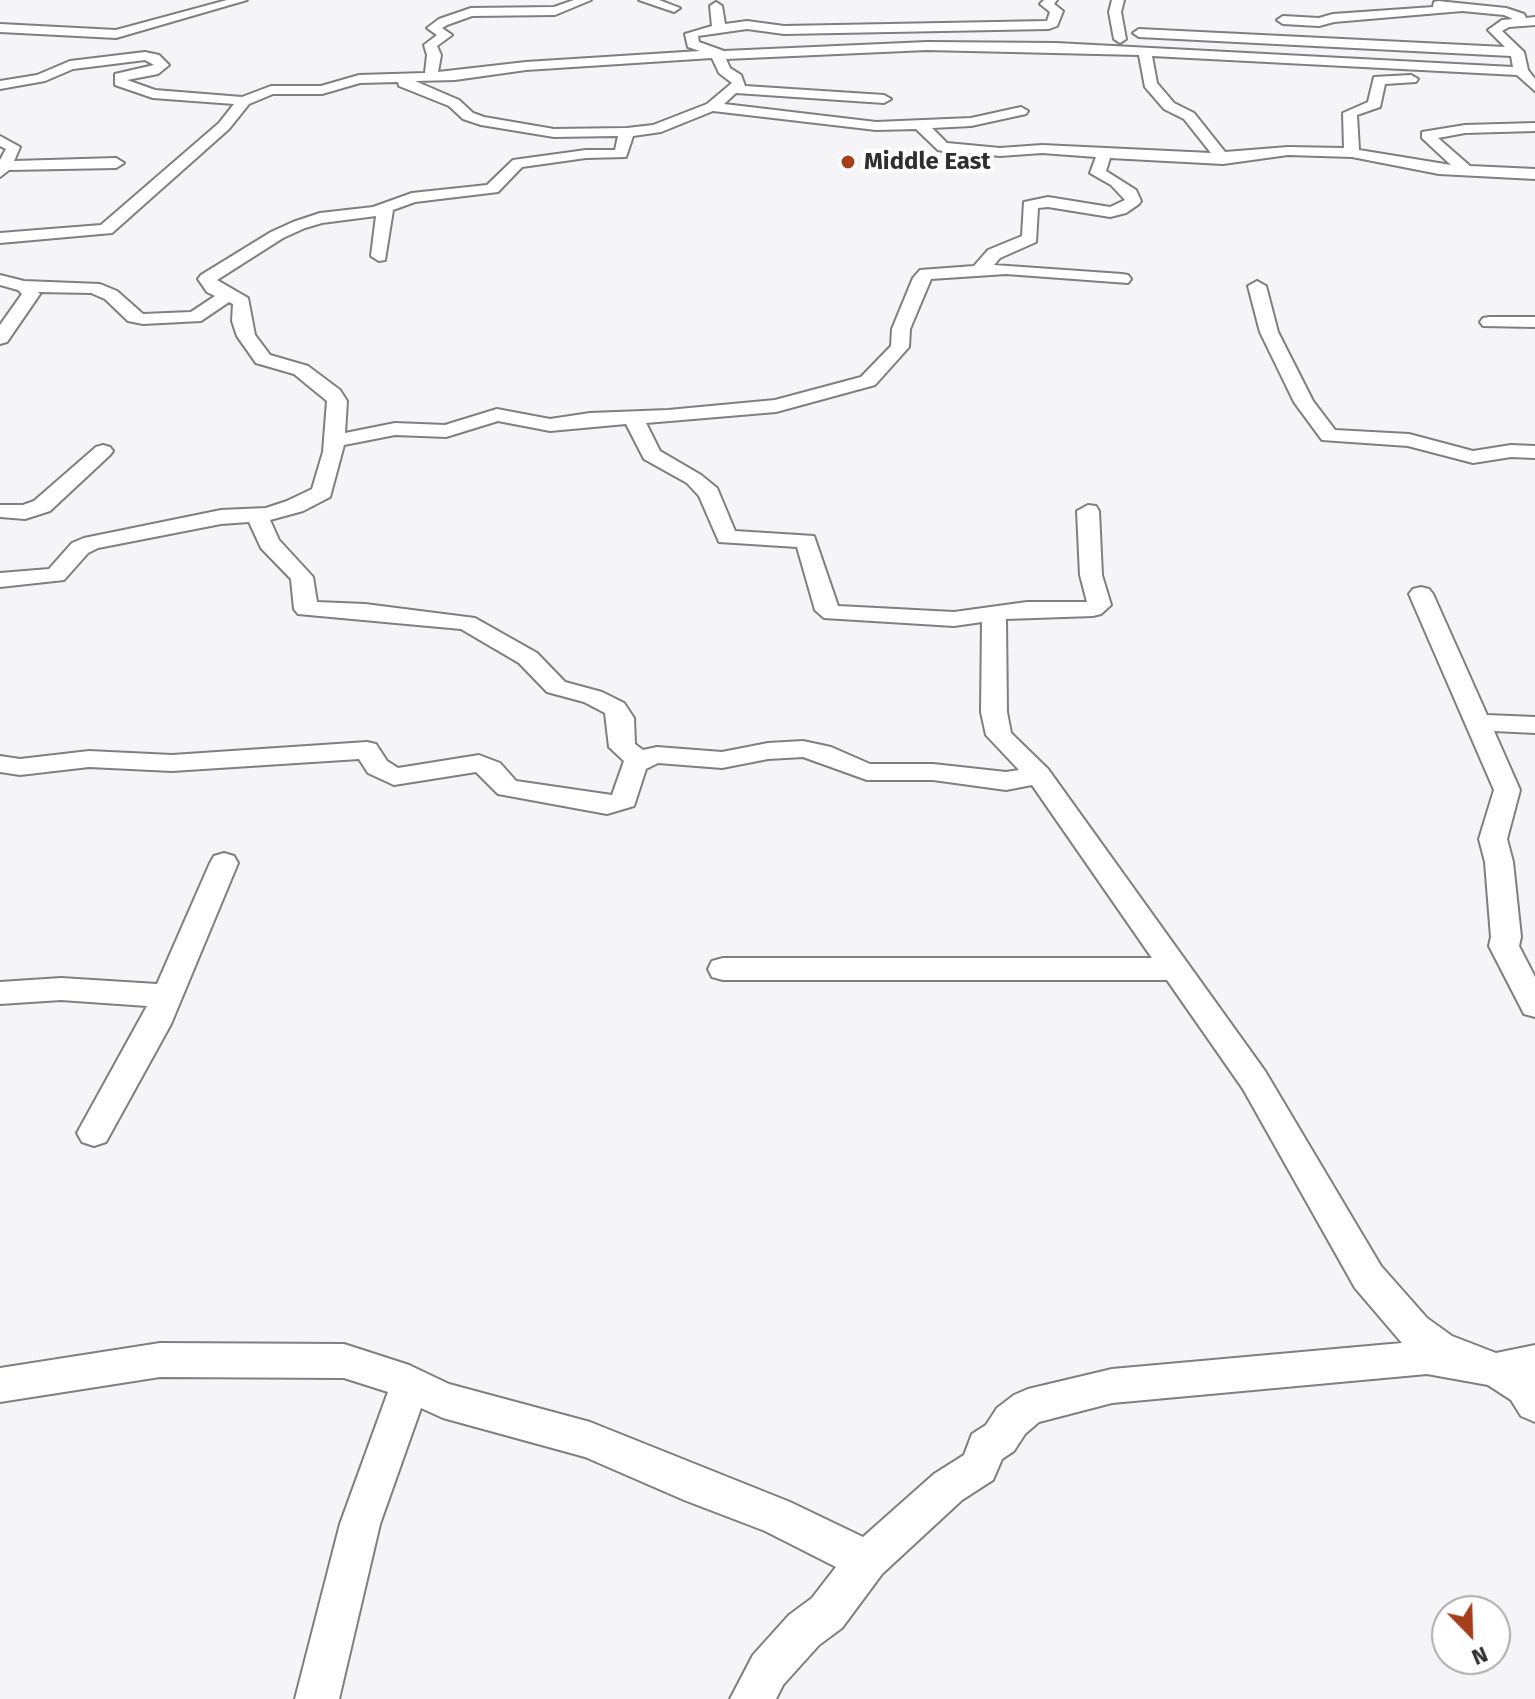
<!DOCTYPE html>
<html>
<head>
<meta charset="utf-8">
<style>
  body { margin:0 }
  #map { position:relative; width:1535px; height:1699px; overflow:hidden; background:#f5f5f8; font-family:"Fira Sans",sans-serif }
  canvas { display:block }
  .north { position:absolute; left:1431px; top:1595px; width:80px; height:80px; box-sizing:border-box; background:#fff; border:2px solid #acacac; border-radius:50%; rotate:157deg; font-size:22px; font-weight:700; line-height:32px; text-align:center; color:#2f2f30 }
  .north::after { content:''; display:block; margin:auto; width:28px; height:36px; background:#a53e1b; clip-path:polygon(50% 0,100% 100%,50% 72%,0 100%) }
</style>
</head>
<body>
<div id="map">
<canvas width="1535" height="1699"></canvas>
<div class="north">N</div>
</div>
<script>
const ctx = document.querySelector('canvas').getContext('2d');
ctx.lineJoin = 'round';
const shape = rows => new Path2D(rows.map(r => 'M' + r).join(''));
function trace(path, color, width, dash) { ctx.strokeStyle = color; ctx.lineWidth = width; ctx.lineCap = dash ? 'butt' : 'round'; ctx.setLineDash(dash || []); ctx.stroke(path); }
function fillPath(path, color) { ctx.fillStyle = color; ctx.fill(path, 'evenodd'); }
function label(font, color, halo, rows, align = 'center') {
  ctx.font = font + ' "Fira Sans",sans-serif'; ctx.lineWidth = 8; ctx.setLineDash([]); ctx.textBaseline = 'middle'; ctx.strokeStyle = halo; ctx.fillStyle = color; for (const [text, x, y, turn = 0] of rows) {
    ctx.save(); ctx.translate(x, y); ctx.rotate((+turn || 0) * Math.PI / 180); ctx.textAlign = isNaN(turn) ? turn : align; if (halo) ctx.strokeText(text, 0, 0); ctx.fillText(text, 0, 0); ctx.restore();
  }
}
const minor = shape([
  [227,0,247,0,116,38,0,32,0,24,116,30,227,0],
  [574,0,591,0,555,15,472,16,447,25,442,28,452,35,437,46,441,55,438,72,526,62,700,51,688,47,685,34,712,26,710,6,716,2,722,6,725,24,747,21,784,26,1047,21,1050,12,1040,4,1044,0,1057,0,1054,4,1063,11,1057,26,1049,29,784,34,747,29,698,36,699,42,724,51,927,42,1056,43,1513,67,1511,56,1139,37,1133,33,1139,29,1505,47,1488,30,1502,20,1513,19,1504,15,1462,11,1334,22,1319,26,1283,24,1277,20,1283,16,1319,18,1333,14,1433,7,1434,2,1438,1,1506,8,1524,14,1526,18,1535,17,1535,25,1509,27,1502,31,1524,52,1528,70,1535,79,1535,91,1517,75,1152,56,1157,83,1174,103,1194,113,1225,152,1288,147,1344,148,1343,113,1368,102,1374,77,1411,75,1418,79,1416,82,1385,84,1380,107,1357,115,1359,150,1451,165,1422,138,1422,132,1465,125,1535,123,1535,131,1465,133,1438,138,1470,166,1535,169,1535,179,1439,174,1352,157,1288,155,1223,164,1110,158,1106,171,1136,190,1141,201,1139,204,1126,213,1110,217,1048,207,1038,208,1036,242,1000,258,994,265,1122,274,1128,275,1131,279,1128,283,1006,274,931,279,910,329,909,347,875,385,776,412,646,423,660,451,701,475,717,488,735,531,814,536,838,606,954,612,1027,602,1087,602,1080,575,1077,511,1088,505,1096,506,1099,511,1102,575,1111,605,1101,614,1093,616,1006,619,1007,712,1011,733,1048,769,1265,1071,1381,1266,1427,1318,1452,1336,1496,1353,1535,1345,1535,1422,1521,1416,1511,1400,1488,1385,1427,1374,1112,1403,1039,1422,1025,1434,1014,1451,1002,1459,993,1480,962,1500,882,1574,842,1628,819,1645,783,1685,776,1699,730,1699,753,1655,789,1615,812,1598,836,1567,765,1531,684,1500,585,1457,443,1418,421,1408,380,1524,339,1699,295,1699,340,1524,388,1392,344,1378,160,1377,0,1402,0,1368,160,1343,344,1344,409,1365,449,1384,590,1422,790,1502,863,1537,934,1474,964,1455,972,1434,986,1425,997,1408,1014,1395,1028,1389,1112,1369,1402,1343,1355,1288,1243,1089,1167,980,723,980,712,977,708,969,712,961,723,958,1152,958,1032,785,1006,790,933,780,867,780,803,757,768,759,722,768,658,763,646,769,634,806,607,814,498,794,476,772,394,785,368,773,359,759,172,771,89,767,20,775,0,772,0,756,20,759,89,751,172,755,367,742,376,744,387,761,398,768,479,755,500,763,516,781,612,795,624,761,609,747,605,713,584,702,547,692,519,663,461,629,298,614,294,609,291,579,261,548,249,522,221,524,98,548,88,553,64,580,0,587,0,573,49,569,72,543,84,538,221,510,266,508,287,501,312,489,323,452,327,401,294,374,256,363,237,336,232,321,233,304,229,302,201,321,143,324,128,321,105,299,91,293,38,292,40,294,7,342,0,344,0,325,22,294,18,290,0,285,0,275,24,281,100,284,117,291,143,314,191,312,215,296,207,292,198,279,201,275,271,232,293,222,320,213,373,207,412,193,487,185,513,160,586,150,615,150,618,136,554,137,481,125,463,119,449,106,399,86,398,82,360,83,322,94,273,94,249,104,229,129,112,233,0,243,0,233,101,225,219,123,234,104,153,98,115,85,115,74,154,65,145,60,73,69,45,81,0,89,0,81,37,75,70,61,145,52,159,55,169,65,158,74,127,80,155,90,242,97,271,86,321,86,359,75,425,73,427,55,424,45,437,35,427,28,439,19,471,8,554,7,574,0],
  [927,50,1139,55,1145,87,1164,109,1184,119,1211,153,1042,145,1000,148,947,143,932,128,971,126,1026,114,1028,111,1021,107,971,118,876,122,724,104,736,93,884,103,891,99,884,95,745,86,741,75,730,68,726,59,927,50],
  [712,58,719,73,732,83,707,104,653,125,627,128,554,129,484,117,473,113,459,100,415,81,455,80,526,70,712,58],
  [713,111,876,130,916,129,938,150,943,151,1000,156,1042,153,1096,157,1090,173,1111,185,1125,200,1110,207,1048,197,1024,202,1022,236,988,250,974,266,920,270,913,278,892,329,891,346,861,377,775,400,668,410,590,413,550,419,497,409,445,425,395,423,345,433,347,401,340,390,308,366,270,355,255,335,248,298,217,280,283,238,305,228,322,223,376,216,371,256,379,261,385,260,393,210,415,202,498,192,522,167,586,158,626,157,633,136,661,132,713,111],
  [498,421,550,431,626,424,644,459,687,483,699,496,719,542,797,547,815,610,824,618,954,626,982,622,981,712,986,735,1019,770,1006,772,933,764,870,764,831,747,803,741,768,743,722,752,657,747,643,750,635,744,634,718,624,703,602,692,565,682,537,653,475,618,365,604,317,602,313,577,279,540,270,520,303,511,330,497,344,445,395,435,446,437,498,421],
  [639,0,659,0,680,8,674,12,639,0],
  [1112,0,1124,0,1121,12,1126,39,1120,43,1114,39,1109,12,1112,0],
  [0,136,20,147,14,161,116,158,124,163,116,168,9,170,0,177,0,160,6,149,0,146,0,136],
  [1257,281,1266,286,1278,332,1313,401,1335,430,1409,434,1473,451,1511,445,1535,446,1535,458,1511,457,1473,463,1408,446,1322,440,1294,402,1260,332,1248,286,1257,281],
  [1489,317,1535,317,1535,327,1483,326,1480,322,1483,318,1489,317],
  [103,445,110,447,113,451,110,455,50,511,25,519,0,517,0,505,23,505,34,501,96,447,103,445],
  [1421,587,1429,589,1433,594,1487,715,1535,717,1535,733,1494,731,1520,790,1507,839,1513,862,1521,937,1519,946,1535,977,1535,1017,1524,1014,1489,946,1491,937,1485,862,1479,839,1494,790,1409,594,1413,589,1421,587],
  [224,853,234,856,238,863,171,1024,106,1142,94,1146,82,1142,77,1133,147,1006,61,1000,0,1004,0,982,61,978,157,984,210,863,214,856,224,853]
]);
const markers = [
  [848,162,8,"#a53e1b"]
];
const farPoinames = [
  ["Middle East",864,162]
];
trace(minor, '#7f7f81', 4);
fillPath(minor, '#fff');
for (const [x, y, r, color] of markers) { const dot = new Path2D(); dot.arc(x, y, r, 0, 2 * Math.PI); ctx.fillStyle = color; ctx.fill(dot); trace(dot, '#fff', 3); }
label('bold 24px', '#2f2f30', '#fff', farPoinames, 'left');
</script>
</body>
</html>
